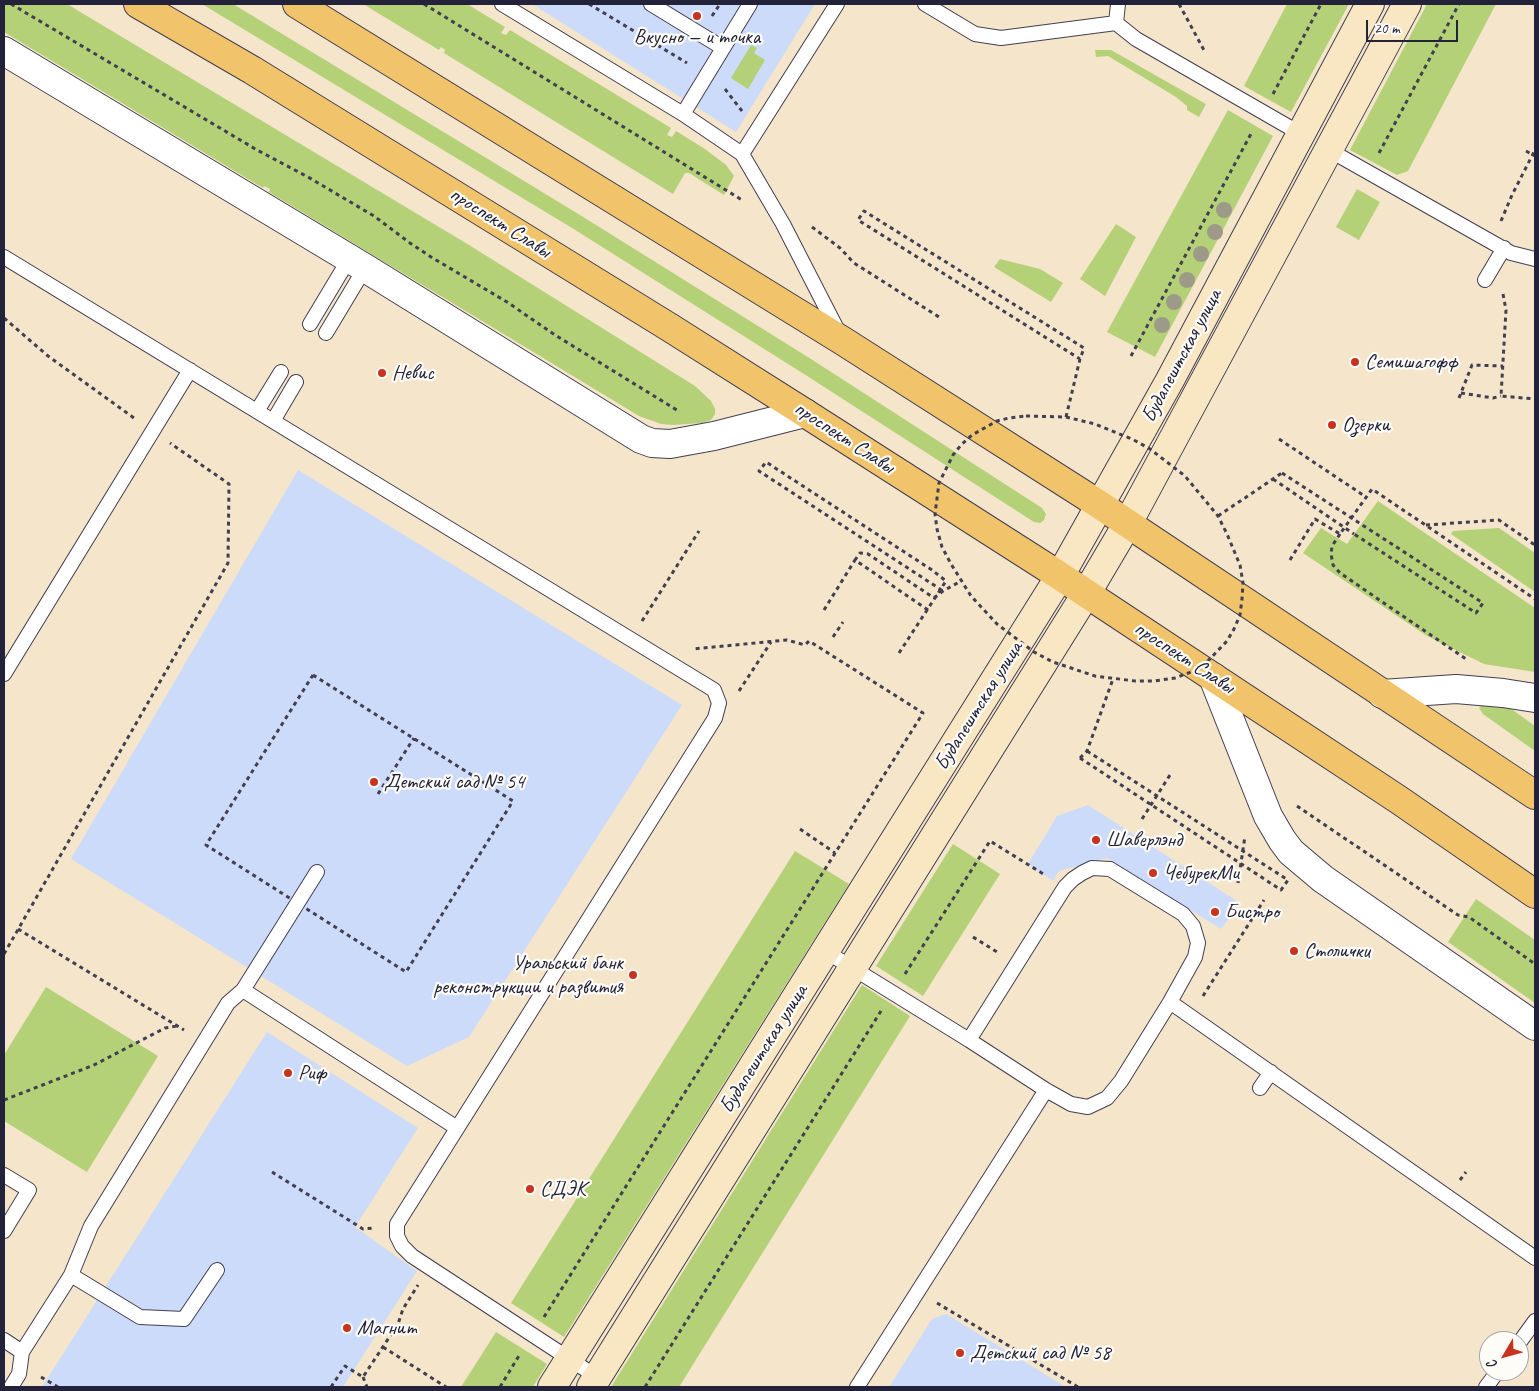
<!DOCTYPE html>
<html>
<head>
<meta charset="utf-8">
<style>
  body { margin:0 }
  #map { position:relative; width:1539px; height:1391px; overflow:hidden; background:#f4e5cb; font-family:Caveat,sans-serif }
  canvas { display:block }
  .frame { position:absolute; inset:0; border:5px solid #22223b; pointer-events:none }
  .north { position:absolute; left:1479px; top:1331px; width:50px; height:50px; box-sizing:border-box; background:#fdfcf7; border:1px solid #a5a5ac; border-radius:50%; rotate:233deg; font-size:14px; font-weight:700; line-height:20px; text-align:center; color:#22223b }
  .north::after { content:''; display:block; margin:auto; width:18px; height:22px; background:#c8321e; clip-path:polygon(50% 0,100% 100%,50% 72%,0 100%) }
  .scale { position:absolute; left:1366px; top:20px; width:92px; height:22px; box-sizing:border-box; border:2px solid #22223b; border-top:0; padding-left:6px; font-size:15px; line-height:18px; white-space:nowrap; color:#22223b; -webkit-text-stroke:4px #fdfcf7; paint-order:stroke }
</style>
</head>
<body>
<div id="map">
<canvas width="1539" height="1391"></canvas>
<div class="frame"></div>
<div class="north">С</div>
<div class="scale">20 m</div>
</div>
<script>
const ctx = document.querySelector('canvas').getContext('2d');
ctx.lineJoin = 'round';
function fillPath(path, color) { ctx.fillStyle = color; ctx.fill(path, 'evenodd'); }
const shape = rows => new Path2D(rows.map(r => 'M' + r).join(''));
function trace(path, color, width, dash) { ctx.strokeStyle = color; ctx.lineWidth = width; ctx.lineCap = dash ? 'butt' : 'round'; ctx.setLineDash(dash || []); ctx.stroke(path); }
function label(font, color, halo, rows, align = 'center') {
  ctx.font = font + ' Caveat,sans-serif'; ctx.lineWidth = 4.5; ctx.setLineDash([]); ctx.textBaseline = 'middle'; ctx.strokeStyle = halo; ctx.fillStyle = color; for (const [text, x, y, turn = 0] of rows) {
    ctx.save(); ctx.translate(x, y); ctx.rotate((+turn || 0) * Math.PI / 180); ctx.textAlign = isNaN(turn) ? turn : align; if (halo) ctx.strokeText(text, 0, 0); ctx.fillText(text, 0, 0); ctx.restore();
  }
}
const built = shape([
  [532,4,815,4,736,132],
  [298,470,682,705,469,1037,407,1066,71,859],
  [1088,805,1240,903,1221,929,1107,858,1059,871,1053,881,1028,864,1057,816],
  [267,1032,418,1128,355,1227,417,1271,343,1387,42,1387],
  [946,1314,1066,1387,889,1387,932,1319]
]);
const green = shape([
  [4,4,67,4,469,245,695,386,711,401,715,409,715,414,711,420,702,423,673,425,661,424,639,416,269,192,270,189,264,186,263,188,4,32],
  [202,4,233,4,580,215,811,359,1042,508,1046,514,1044,520,1040,523,1034,522,804,374,572,228],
  [363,4,467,4,505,27,501,33,506,35,510,30,671,128,667,135,672,137,676,131,705,149,726,165,734,176,724,195,689,173,685,173,673,194,444,53,445,50,441,47,439,50],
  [1287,4,1349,4,1291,112,1244,86],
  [1427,4,1496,4,1408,171,1397,175,1350,150],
  [751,45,757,48,754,53,765,60,748,89,731,78],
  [1095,50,1111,50,1206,104,1199,117,1187,110,1187,106,1176,97,1108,56,1096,57],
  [1228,110,1273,136,1155,357,1107,332],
  [1357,189,1380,202,1359,240,1336,227],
  [1116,224,1136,237,1105,296,1080,279],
  [1000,259,1040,269,1063,283,1051,302,994,267],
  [1378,501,1535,608,1535,672,1484,664,1427,636,1303,553,1321,528,1347,544],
  [1499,528,1535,553,1535,592,1451,534,1453,531],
  [1489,705,1510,708,1535,726,1535,751,1483,714,1479,708,1481,706],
  [953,844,1000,874,923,996,876,966],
  [795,851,849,884,564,1337,511,1303],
  [1476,899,1535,940,1535,1003,1448,942],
  [862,985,910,1016,679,1387,611,1387],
  [46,987,158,1056,87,1172,4,1121,4,1055],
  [496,1332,547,1364,533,1387,461,1387]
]);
const path = shape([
  [11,4,257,150,308,177,374,216,410,243,431,257,507,302,555,335,680,412],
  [424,4,742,200],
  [589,4,687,63],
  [1179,4,1205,52],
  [712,16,720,4],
  [725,89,742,111],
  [1273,94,1321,4],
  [1526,151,1535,156],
  [1379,153,1459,4],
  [1501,221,1512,195,1535,150],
  [812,227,840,248,854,263,939,317],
  [1503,294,1506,310,1501,396,1535,399],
  [4,318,48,356,134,418],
  [1131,356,1252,132],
  [1461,393,1493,398,1501,396],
  [1459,398,1472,365,1503,366],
  [1066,417,1080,359,1084,348,864,211,858,220,1080,359],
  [1279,439,1366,497],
  [1273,479,1354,534],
  [1218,516,1282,473],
  [1426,525,1499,520,1535,545],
  [1340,534,1332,546,1331,554,1333,565,1340,573,1466,659],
  [1290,560,1315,519,1340,534,1372,489,1535,599],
  [824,610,855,560],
  [928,610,855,560,860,553,868,554,934,598],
  [642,621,699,531],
  [833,637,843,622],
  [899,653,946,581,932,570],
  [313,675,513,801,406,972,206,845,313,675],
  [739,691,771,642],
  [1087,751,1165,801],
  [1080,758,1087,751,1113,679],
  [378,794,414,738],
  [1297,806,1458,915,1469,917,1535,964],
  [1142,819,1170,775],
  [800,829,835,853],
  [1238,883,1245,836],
  [18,929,184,1030],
  [973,937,997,952],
  [4,954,228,563,229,484,170,443],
  [905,974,990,841,1045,875],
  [1203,996,1264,900],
  [4,1100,94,1065,165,1028,177,1026],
  [272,1172,363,1229,375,1228],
  [1460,1180,1466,1172],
  [937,1303,1078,1387],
  [544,1317,923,713,809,641,805,645,787,640,692,649],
  [383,1347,446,1387],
  [41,1377,58,1387],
  [363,1377,367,1387],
  [331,1387,345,1366,363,1377,398,1324,403,1309,418,1285],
  [500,1387,520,1354],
  [645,1387,881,1011]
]);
const lane = shape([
  [502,4,683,114,742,154,783,224,839,333],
  [651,4,723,48],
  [925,4,975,34,1001,38,1116,23,1136,39,1301,134],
  [1116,23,1118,4],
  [683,114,750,4],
  [1329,150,1511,253,1535,259],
  [742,154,837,4],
  [4,257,714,690,719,703,715,718,397,1224,397,1236,402,1246,412,1256,597,1377],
  [1485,280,1504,248],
  [310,324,349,259],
  [326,333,365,268],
  [257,411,281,372],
  [273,421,296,382],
  [4,674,190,370],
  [825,951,969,1040,1046,1090,1071,1104,1088,1107,1107,1098,1121,1081,1170,1002,1195,957,1198,943,1193,926,1183,914,1110,869,1092,868,1082,873,1073,879,1065,887,969,1040],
  [243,990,317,872],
  [1170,1002,1535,1258],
  [1260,1088,1271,1072],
  [4,1175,29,1190,4,1231],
  [71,1275,140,1317,184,1319,217,1270],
  [4,1340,22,1352],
  [1519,1343,1535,1321],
  [11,1387,19,1374,22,1352,71,1275,91,1226,228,1003,243,990,457,1128],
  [857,1387,1046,1090],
  [1486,1387,1498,1371]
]);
const street = shape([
  [4,51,365,268,641,439,652,443,670,444,714,436,805,413],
  [1213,677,1268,816,1282,840,1291,852,1323,879,1535,1026],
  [1382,694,1456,689,1503,693,1535,698]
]);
const secondary = shape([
  [552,1387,1060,576,1170,380,1370,4],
  [591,1387,1086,594,1128,523,1407,4]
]);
const primary = shape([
  [138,4,252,70,669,327,805,413,1060,576,1399,800,1535,894],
  [297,4,843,341,1100,505,1535,795]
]);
const pathBridge = shape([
  [1026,416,1066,417,1095,424,1134,440,1150,449,1185,476,1218,516,1227,534,1240,565,1243,583,1242,599,1240,615,1234,629,1227,641,1206,663,1191,672,1175,678,1154,681,1135,681,1095,676,1053,662,1034,652,997,624,971,596,951,564,942,547,937,529,935,514,939,483,953,455,961,445,972,435,997,421,1009,418,1026,416],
  [1282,473,1483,603,1476,613,1354,534],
  [932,570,766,462,759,471,943,591],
  [934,598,943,591,961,581],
  [1080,758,1281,890,1288,880,1165,801]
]);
const trees = [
  [1224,210],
  [1215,232],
  [1201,254],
  [1187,280],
  [1174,302],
  [1162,325]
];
const markers = [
  [697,16,5,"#c8321e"],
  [1355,362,5,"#c8321e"],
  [382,373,5,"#c8321e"],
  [1332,425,5,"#c8321e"],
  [374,782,5,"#c8321e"],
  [1096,840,5,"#c8321e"],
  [1153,873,5,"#c8321e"],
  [1215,912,5,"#c8321e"],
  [1294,951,5,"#c8321e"],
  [633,975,5,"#c8321e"],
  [288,1073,5,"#c8321e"],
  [530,1189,5,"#c8321e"],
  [347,1328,5,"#c8321e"],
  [960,1353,5,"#c8321e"]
];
const poiNames = [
  ["Вкусно — и точка",697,37,"center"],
  ["Семишагофф",1365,362],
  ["Невис",392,373],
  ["Озерки",1342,425],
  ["Детский сад № 54",384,782],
  ["Шаверлэнд",1106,840],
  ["ЧебурекМи",1163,873],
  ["Бистро",1225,912],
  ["Столички",1304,951],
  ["Уральский банк",623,963,"right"],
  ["реконструкции и развития",623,987,"right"],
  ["Риф",298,1073],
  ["СДЭК",540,1189],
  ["Магнит",357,1328],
  ["Детский сад № 58",970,1353]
];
const streetNames = [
  ["проспект Славы",500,223,32],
  ["Будапештская улица",1182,356,-62],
  ["проспект Славы",844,438,33],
  ["проспект Славы",1184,658,33],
  ["Будапештская улица",979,706,-58],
  ["Будапештская улица",764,1049,-58]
];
fillPath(built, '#cddbfa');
fillPath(green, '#b4d178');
trace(lane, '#423f51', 16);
trace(street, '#423f51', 30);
trace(secondary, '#423f51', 30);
trace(primary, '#423f51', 30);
trace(path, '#423f51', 3, [4, 4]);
trace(lane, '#fff', 14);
trace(street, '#fff', 28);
trace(secondary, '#f9e7c3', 28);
trace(primary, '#f1c36a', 28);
trace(pathBridge, '#423f51', 3, [4, 4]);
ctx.fillStyle = '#9d9b87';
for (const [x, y] of trees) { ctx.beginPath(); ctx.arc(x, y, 8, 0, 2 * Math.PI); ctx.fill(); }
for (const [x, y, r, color] of markers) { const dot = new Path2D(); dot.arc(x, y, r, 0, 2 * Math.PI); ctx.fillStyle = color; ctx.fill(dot); trace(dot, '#fdfcf7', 2); }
label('21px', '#22223b', '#fdfcf7', poiNames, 'left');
label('21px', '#22223b', '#fdfcf7', streetNames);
</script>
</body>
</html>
